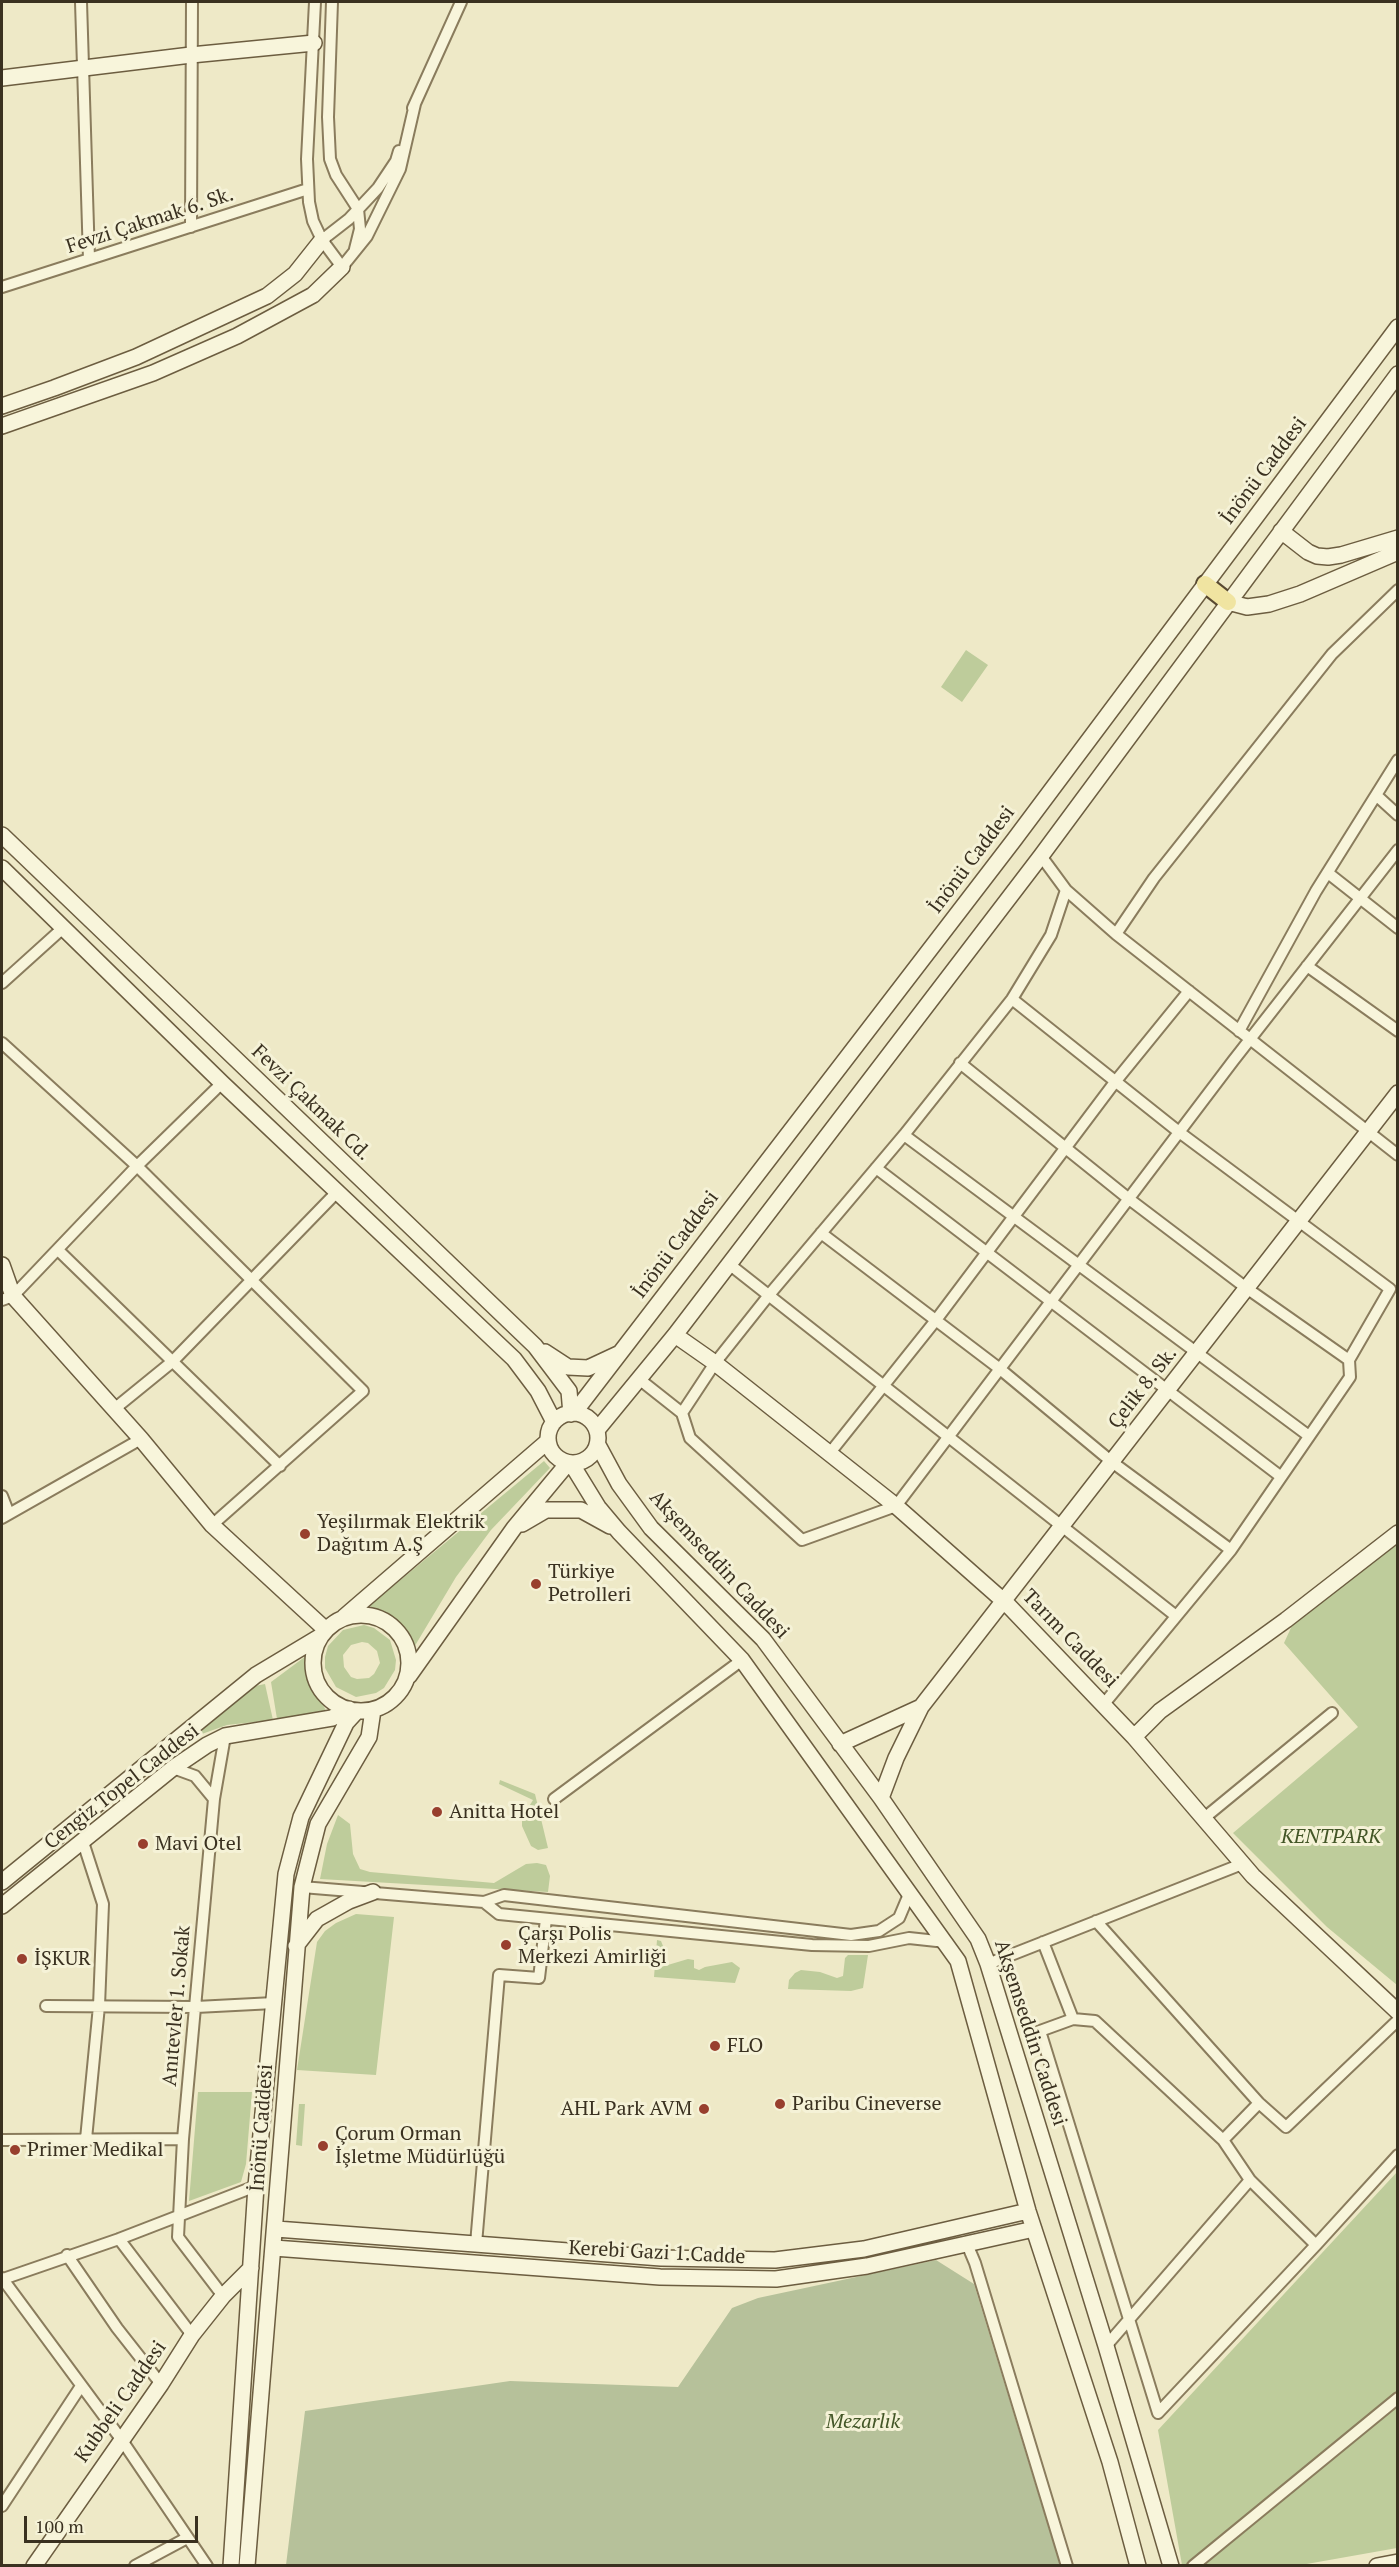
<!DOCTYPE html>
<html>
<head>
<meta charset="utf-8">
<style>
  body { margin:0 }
  #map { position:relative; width:1399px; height:2567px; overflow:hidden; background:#eee9c7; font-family:"PT Serif",serif }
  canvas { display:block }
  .frame { position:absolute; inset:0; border:3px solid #3a3120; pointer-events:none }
  .scale { position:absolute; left:24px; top:2516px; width:174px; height:27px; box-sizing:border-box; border:3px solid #3a3120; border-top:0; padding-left:8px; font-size:18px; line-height:21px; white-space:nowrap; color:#3a3120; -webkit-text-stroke:4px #f5f2d7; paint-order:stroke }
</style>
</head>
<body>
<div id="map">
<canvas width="1399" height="2567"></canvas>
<div class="frame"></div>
<div class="scale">100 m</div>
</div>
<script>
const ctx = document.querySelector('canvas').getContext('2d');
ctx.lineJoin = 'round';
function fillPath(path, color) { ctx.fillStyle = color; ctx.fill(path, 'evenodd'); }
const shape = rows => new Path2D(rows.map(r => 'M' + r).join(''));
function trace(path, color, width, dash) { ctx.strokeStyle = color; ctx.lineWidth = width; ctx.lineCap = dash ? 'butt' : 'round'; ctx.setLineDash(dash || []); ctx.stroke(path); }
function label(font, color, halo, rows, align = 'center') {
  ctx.font = font + ' "PT Serif",serif'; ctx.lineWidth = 6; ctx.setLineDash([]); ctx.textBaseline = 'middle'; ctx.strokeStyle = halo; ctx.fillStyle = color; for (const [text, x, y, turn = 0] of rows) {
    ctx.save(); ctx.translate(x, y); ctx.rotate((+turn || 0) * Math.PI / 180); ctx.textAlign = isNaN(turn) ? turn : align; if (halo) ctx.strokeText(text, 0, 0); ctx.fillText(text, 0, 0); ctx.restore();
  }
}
const green = shape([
  [966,650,988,665,962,702,941,687],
  [544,1461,550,1468,491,1530,456,1577,413,1649,402,1629,387,1614,369,1606],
  [1397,1540,1397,1985,1327,1927,1233,1833,1358,1727,1284,1643,1295,1619],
  [364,1625,374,1628,390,1640,396,1660,395,1670,384,1688,376,1693,356,1697,336,1687,325,1668,325,1657,328,1646,343,1630],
  [362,1642,368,1643,377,1651,380,1663,374,1674,369,1678,357,1679,351,1677,344,1667,343,1655,351,1645],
  [306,1656,311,1679,326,1711,324,1714,277,1719,271,1682],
  [265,1684,273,1720,227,1725,199,1735,197,1731,250,1687],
  [500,1780,535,1794,548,1848,538,1850,531,1846,522,1826,522,1818,533,1800,499,1784],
  [338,1815,350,1824,353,1854,360,1869,370,1872,494,1883,526,1864,537,1863,546,1865,550,1876,548,1892,320,1879,327,1844],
  [356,1914,394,1917,376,2075,297,2070,317,1942,325,1931,336,1923],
  [657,1940,661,1941,665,1951,661,1957,661,1967,688,1959,694,1960,694,1968,699,1970,705,1967,732,1962,740,1968,735,1983,654,1977],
  [848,1955,868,1955,863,1988,851,1991,788,1989,789,1980,795,1973,801,1970,820,1972,837,1978,843,1976,845,1958],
  [198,2092,252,2092,246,2164,241,2182,189,2201],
  [299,2104,305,2104,302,2146,296,2145],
  [1397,2172,1397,2548,1301,2565,1182,2565,1158,2430]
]);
const cemetery = shape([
  [936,2260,974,2284,1060,2565,286,2565,305,2411,510,2381,678,2387,732,2308,758,2298]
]);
const street = shape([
  [81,2,89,259],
  [315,2,307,159,309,202,313,221,322,240,342,267,367,236,400,169,415,104],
  [332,2,328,117,330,159,336,175,358,209,360,229,355,249],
  [413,108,461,2],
  [191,227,192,2],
  [322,240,349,219,378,188,396,161,399,151],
  [2,287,308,189],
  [1376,795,1398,815],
  [1041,856,1066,890,1116,934,1398,1155],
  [1328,873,1398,928],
  [1066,890,1051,935,1012,999,904,1135,769,1295,715,1363,682,1413,690,1438,802,1540,896,1506,1233,1061,1398,850],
  [1116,934,1154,878,1332,654,1398,590],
  [1307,966,1398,1031],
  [2,983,63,928],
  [1012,999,1179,1132,1390,1289,1349,1360,1350,1377,1231,1550,1103,1705],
  [1239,1031,1316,891,1398,760],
  [2,1043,137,1166,363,1391,212,1525],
  [960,1063,1129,1199,1245,1287,1349,1360],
  [904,1135,1309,1436],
  [876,1168,1280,1476],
  [821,1233,1000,1369,1112,1462,1231,1550],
  [58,1250,280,1466],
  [729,1264,1176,1616],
  [2,1300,13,1296,137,1166,222,1083],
  [639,1379,682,1413],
  [113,1410,172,1362,337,1192],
  [829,1454,936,1320,1115,1082,1189,991],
  [2,1496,9,1514],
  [2,1518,141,1439],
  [173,1768,195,1776,214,1799],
  [554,1799,742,1660],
  [1203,1819,1332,1713],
  [83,1842,103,1904,99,2006,86,2139],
  [302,1887,484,1902,504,1895,851,1935,879,1931,899,1918,910,1892],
  [484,1902,499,1914,812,1945,869,1946,909,1938,946,1942],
  [1096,1921,1259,2103,1286,2127,1398,2020],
  [1043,1942,1073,2019],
  [988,1964,1242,1864],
  [46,2006,196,2007,274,2003],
  [2,2140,183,2139],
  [1223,2140,1259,2103],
  [119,2239,192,2335],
  [476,2244,499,1975,539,1978,546,1919],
  [967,2244,975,2263,1067,2566],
  [1316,2245,1250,2180,1223,2140,1095,2021,1073,2019,1040,2031,1158,2413,1316,2245,1398,2155],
  [67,2255,117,2328,161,2384],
  [2,2278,121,2439,207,2566],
  [3,2279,119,2239,256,2186],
  [223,2296,178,2237,183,2139,214,1799,225,1736],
  [1106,2346,1250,2180],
  [2,2506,81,2386],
  [135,2566,187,2538],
  [1193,2566,1398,2398]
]);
const secondary = shape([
  [2,78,191,55,314,43],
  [2,406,54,388,136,357,267,296,295,274,322,240],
  [2,426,153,373,237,336,313,295,342,267],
  [1281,531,1308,552,1317,556,1328,557,1341,555,1398,538],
  [1228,602,1247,607,1269,604,1300,594,1398,552],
  [2,835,535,1346,569,1391,571,1414],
  [2,868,222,1083,514,1359,538,1391,554,1422],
  [2,1265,13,1296,141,1439,212,1525,326,1630],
  [675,1335,715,1363,896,1506,1007,1604,1134,1737,1253,1876,1398,2012],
  [545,1352,568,1367,588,1368,618,1354],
  [574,1413,1014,840,1398,327],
  '548 1438a25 25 0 1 1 50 0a25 25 0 1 1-50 0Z',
  [597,1430,675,1335,1041,856,1398,374],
  [598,1445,619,1484,651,1528,763,1639,881,1798,978,1939,988,1964,1106,2346,1171,2566],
  [571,1463,598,1507,619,1532,742,1660,958,1961,1028,2211,1110,2462,1138,2566],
  [522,1524,546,1510,581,1510,610,1526],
  '313 1663a48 48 0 1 1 96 0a48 48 0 1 1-96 0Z',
  [344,1617,548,1441],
  [409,1676,514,1528,568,1463],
  [1134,1737,1160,1711,1286,1620,1398,1533],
  [840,1744,921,1707],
  [881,1798,896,1758,921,1707,1398,1093],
  [2,1882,256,1675,321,1636],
  [2,1906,173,1768,207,1745,225,1736,332,1718,349,1709],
  [296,1946,317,1919,349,1901,373,1892],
  [276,2229,661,2258,775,2260,864,2249,1028,2211],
  [274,2248,660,2277,776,2279,867,2266,1034,2229],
  [34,2566,161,2384,192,2335,223,2296,251,2268],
  [231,2566,256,2186,286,1874,301,1817,346,1723,357,1711],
  [247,2566,302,1887,318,1824,369,1737,373,1710],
  [1377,2566,1398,2562]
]);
const primary = shape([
  [1205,584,1228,602]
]);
const markers = [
  [305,1534,6,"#983f2e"],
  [536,1584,6,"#983f2e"],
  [437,1812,6,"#983f2e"],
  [143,1844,6,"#983f2e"],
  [506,1945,6,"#983f2e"],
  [22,1959,6,"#983f2e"],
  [715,2046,6,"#983f2e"],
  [780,2104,6,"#983f2e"],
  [704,2109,6,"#983f2e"],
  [323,2146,6,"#983f2e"],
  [15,2150,6,"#983f2e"]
];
const streetNames = [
  ["Fevzi Çakmak 6. Sk.",150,221,-18],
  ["İnönü Caddesi",1264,471,-53],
  ["İnönü Caddesi",972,860,-53],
  ["Fevzi Çakmak Cd.",311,1103,44],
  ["İnönü Caddesi",676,1245,-53],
  ["Çelik 8. Sk.",1143,1388,-52],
  ["Akşemseddin Caddesi",719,1565,47],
  ["Tarım Caddesi",1070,1639,46],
  ["Cengiz Topel Caddesi",122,1787,-38],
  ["Anıtevler 1. Sokak",177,2006,-85],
  ["Akşemseddin Caddesi",1030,2033,72],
  ["İnönü Caddesi",262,2128,-86],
  ["Kerebi Gazi 1.Cadde",657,2253,3],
  ["Kubbeli Caddesi",121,2402,-55]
];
const poiNames = [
  ["Yeşilırmak Elektrik",317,1522],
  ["Dağıtım A.Ş",317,1545],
  ["Türkiye",548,1572],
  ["Petrolleri",548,1595],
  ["Anitta Hotel",449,1812],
  ["Mavi Otel",155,1844],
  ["Çarşı Polis",518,1934],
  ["Merkezi Amirliği",518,1957],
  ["İŞKUR",34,1959],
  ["FLO",727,2046],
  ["Paribu Cineverse",792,2104],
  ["AHL Park AVM",692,2109,"right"],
  ["Çorum Orman",335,2134],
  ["İşletme Müdürlüğü",335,2157],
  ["Primer Medikal",27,2150]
];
const parkNames = [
  ["KENTPARK",1331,1837],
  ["Mezarlık",863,2422]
];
fillPath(green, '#becc9b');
fillPath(cemetery, '#b6c19a');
trace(street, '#8a7c5d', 14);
trace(secondary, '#6c5d40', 18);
trace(primary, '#584931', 20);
trace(street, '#f8f5db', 10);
trace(secondary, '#f8f5db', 15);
trace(primary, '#f0e4a1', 16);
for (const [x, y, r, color] of markers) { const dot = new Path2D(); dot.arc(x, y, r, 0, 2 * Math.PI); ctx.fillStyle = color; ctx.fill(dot); trace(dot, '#f5f2d7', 2); }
label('20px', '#3a3120', '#f5f2d7', streetNames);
label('20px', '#3a3120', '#f5f2d7', poiNames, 'left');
label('italic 20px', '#435627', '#f5f2d7', parkNames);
</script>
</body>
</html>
